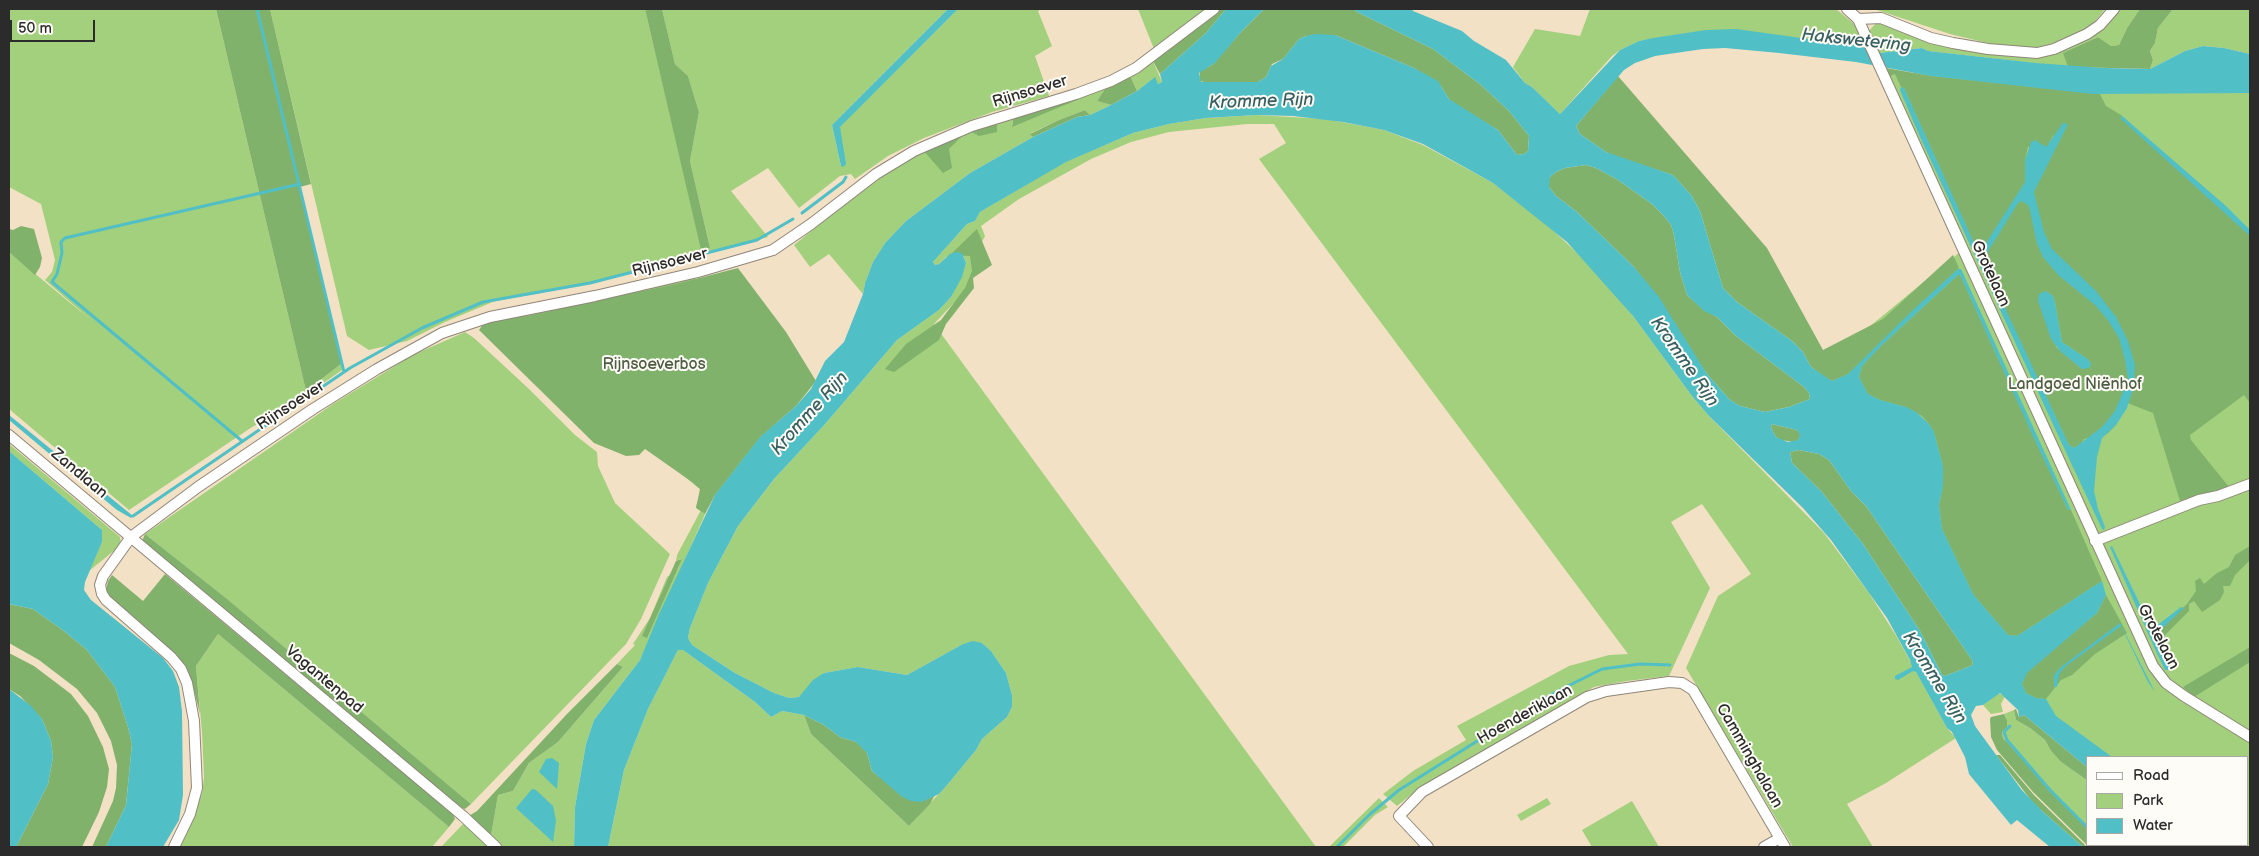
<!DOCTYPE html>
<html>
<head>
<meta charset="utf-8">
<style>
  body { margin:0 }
  #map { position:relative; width:2259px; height:856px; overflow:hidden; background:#f3e1c6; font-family:"Balsamiq Sans",sans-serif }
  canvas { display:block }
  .frame { position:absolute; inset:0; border:10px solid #2b2b2b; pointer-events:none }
  .legend { position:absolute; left:2086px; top:756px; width:162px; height:90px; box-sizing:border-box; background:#fdfcf7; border:1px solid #a9a8a5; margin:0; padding:6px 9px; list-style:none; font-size:15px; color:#2b2b2b }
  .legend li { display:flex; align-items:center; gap:10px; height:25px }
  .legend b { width:25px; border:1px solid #a9a8a5 }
  .scale { position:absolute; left:10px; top:20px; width:85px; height:22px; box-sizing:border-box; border:2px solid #2b2b2b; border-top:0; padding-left:6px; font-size:15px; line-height:18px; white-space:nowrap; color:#2b2b2b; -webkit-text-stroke:4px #fdfcf7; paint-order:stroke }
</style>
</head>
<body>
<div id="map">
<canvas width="2259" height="856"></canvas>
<div class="frame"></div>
<ul class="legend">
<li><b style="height:6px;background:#fff"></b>Road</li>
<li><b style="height:14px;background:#a2d07d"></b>Park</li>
<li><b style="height:14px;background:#51bfc6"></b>Water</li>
</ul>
<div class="scale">50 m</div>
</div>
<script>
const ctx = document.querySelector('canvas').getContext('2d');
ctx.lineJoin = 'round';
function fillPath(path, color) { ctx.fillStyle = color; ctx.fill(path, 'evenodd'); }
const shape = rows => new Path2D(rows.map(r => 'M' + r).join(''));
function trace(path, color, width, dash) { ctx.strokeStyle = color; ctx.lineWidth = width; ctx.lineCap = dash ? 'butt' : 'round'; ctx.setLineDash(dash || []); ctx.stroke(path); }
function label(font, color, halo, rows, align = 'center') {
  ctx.font = font + ' "Balsamiq Sans",sans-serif'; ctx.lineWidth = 4; ctx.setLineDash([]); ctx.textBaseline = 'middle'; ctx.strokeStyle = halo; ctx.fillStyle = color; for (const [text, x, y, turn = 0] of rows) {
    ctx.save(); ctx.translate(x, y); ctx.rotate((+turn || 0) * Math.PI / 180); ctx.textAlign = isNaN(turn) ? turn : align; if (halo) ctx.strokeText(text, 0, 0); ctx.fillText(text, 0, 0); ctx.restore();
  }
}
const green = shape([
  [9,9,216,9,306,391,341,364,342,370,308,394,249,429,129,510,9,409,9,252,92,321,45,280,52,272,55,260,41,204,9,187],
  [270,9,645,9,702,250,710,248,690,161,699,112,688,76,675,64,662,9,948,9,832,125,841,166,842,144,839,127,958,9,1042,9,1038,11,1052,46,1035,56,1049,96,992,112,924,138,888,156,855,179,851,174,840,176,799,208,768,168,731,191,768,237,590,284,495,301,445,322,407,341,369,350,347,336],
  [1138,9,1206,9,1154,49],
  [1590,9,1836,9,1854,24,1861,37,1860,39,1864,49,1859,46,1696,32,1639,41,1620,50,1612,56,1560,114,1532,87,1525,83,1513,67,1535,29,1580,36],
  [1874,9,2105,9,2093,24,2081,31,2066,39,2031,50,2004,47,1950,34],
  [2119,9,2140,9,2127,28,2119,45,2111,46,2098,37,2064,53,2068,67,1928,51,1922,48,1879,53,1869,31,1877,22,1930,40,2050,53],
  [2173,9,2250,9,2250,54,2224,48,2203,46,2185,51,2150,69,2153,60,2150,51,2155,43,2158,28],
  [1153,61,1162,82,1158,84,1154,78,1137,91,1130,75],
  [1881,71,2250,93,2250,847,2248,845,2248,757,2106,757,2026,695,1823,365,1966,247],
  [1107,86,1097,101,1111,105,1090,115,1085,110,1059,120,1031,133,1033,137,970,173,906,221,885,243,873,262,865,283,863,294,829,254,810,267,794,245,880,176,903,161,968,130,997,132,997,121,1014,115,1012,126],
  [1256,115,1326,119,1384,130,1423,145,1493,183,1545,223,1589,264,1633,316,1692,396,1708,415,1824,533,1869,593,1897,637,1947,728,1956,738,1886,783,1847,804,1873,847,1793,847,1686,668,1718,596,1751,574,1702,504,1671,522,1710,588,1669,676,1627,681,1594,687,1443,774,1417,790,1397,806,1383,794,1413,771,1466,740,1457,726,1569,666,1609,655,1628,654,1259,159,1286,143,1274,124,1247,124,1169,132,1131,142,1091,159,1019,199,981,226,985,236,978,249,974,271,964,292,934,324,1316,847,608,847,624,770,648,709,678,650,683,650,755,702,771,717,782,711,804,715,811,734,909,826,948,784,976,750,982,739,1007,717,1012,707,1012,695,1006,673,991,651,982,643,963,644,907,675,858,667,824,673,799,697,789,698,774,693,735,673,692,645,688,638,690,628,708,583,738,526,774,479,826,423,897,340,939,310,951,297,966,263,962,253,946,257,939,264,935,265,933,262,967,224,975,221,980,212,1065,162,1133,133,1169,124,1206,118],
  [693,276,778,425,701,511,705,514,703,519,640,660,594,720,586,744,575,807,574,847,499,847,491,836,498,795,513,791,529,763,558,742,623,667,617,664,635,645,633,644,650,618,667,577,678,569,681,559,676,561,677,555,701,510,696,506,702,491,495,319],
  [465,332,474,338,529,389,575,435,597,452,598,466,615,503,670,554,641,619,626,644,471,804,226,598,145,534,333,404,413,355],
  [9,444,120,537,121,545,89,571,102,542,102,530,9,451],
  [218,634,449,827,432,847,177,847,202,794,204,777,202,732,196,666],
  [1998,693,2005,696,2001,704,2003,712,1991,714,1983,705],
  [2014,710,2016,720,2030,728,2045,740,2051,751,2061,762,2088,781,2088,828,2003,738,2002,732,2007,727,2007,720,2004,714],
  [1379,798,1388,807,1375,815,1343,847,1329,847],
  [1547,798,1551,804,1521,821,1517,815],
  [1632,801,1659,847,1592,847,1582,830],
  [464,823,490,847,441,847]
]);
const forest = shape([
  [216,9,270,9,311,184,300,187,341,364,306,391],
  [645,9,662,9,675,64,688,76,699,112,690,161,710,248,701,250],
  [1218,9,1226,9,1206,33,1160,74,1153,61],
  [1264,9,1353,9,1359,13,1433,49,1481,85,1509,111,1529,136,1528,151,1524,154,1517,155,1498,130,1457,106,1449,99,1441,86,1414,68,1335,35,1306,36,1299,39,1283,59,1272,64,1266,77,1258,82,1210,83,1199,81,1200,71,1212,65,1241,32],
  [2140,9,2173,9,2158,28,2155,43,2150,51,2153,60,2150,69,2068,67,2063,53,2098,37,2111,46,2119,45,2127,28],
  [1886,68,1931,76,2100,94,2106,106,2121,115,2250,234,2250,403,2244,395,2190,435,2191,440,2229,487,2180,501,2153,413,2125,402,2116,425,2107,434,2084,439,2080,445,2074,448,2069,445,1978,253,1904,88,1901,87,1895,74,1890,76],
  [2054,134,2035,189,2027,179,2025,160,2028,147,2047,147],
  [2046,291,2053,296,2055,302,2062,342,2089,360,2091,365,2082,369,2056,347],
  [1130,75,1137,91,1111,105,1097,101,1107,86],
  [1618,76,1767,248,1823,350,1883,319,1953,255,1959,268,1848,374,1832,381,1826,378,1811,367,1803,352,1792,341,1737,302,1723,288,1700,211,1691,195,1673,175,1617,157,1606,152,1580,134,1576,126],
  [1078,97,1079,99,1012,127,1014,115],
  [1085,110,1090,115,1077,117,1033,137,1030,134,1059,120],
  [997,121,997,132,979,136,968,130,949,149,952,168,943,173,923,150,968,130],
  [1586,165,1596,168,1618,180,1652,204,1663,215,1671,225,1674,235,1680,272,1687,295,1704,310,1717,317,1736,336,1804,387,1809,393,1810,399,1789,407,1765,412,1740,406,1730,400,1707,374,1634,267,1577,212,1556,196,1549,187,1548,182,1550,177,1556,172,1565,168],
  [21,226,34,229,42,258,40,267,35,275,9,252,9,229,13,230],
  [977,229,992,265,973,278,974,288,946,324,939,340,894,372,885,369,906,344,941,320,965,288,972,271,970,256,950,255],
  [738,268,786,332,816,381,796,406,760,437,715,495,705,514,696,508,700,489,692,482,645,449,639,455,626,456,594,443,479,330,483,324,501,319,524,315,527,316,680,283],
  [1958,275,1960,275,2068,510,2071,510,2102,581,2017,636,2008,635,1973,594,1942,529,1939,505,1943,486,1943,466,1934,432,1929,424,1922,416,1906,407,1880,400,1868,394,1859,377,1862,366,1882,345],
  [1772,424,1797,430,1801,435,1798,440,1794,442,1781,440,1776,437,1771,428],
  [1799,450,1819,454,1829,460,1851,491,1866,506,1972,660,1973,665,1945,676,1942,675,1920,631,1863,544,1821,491,1792,463,1790,452],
  [145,534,226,598,471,804,465,809,460,807,142,541],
  [2250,546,2250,563,2249,561,2235,575,2230,586,2223,586,2224,592,2220,600,2202,612,2194,601,2189,604,2189,611,2165,635,2163,646,2170,664,2169,667,2155,636,2156,632,2187,604,2196,591,2195,581,2200,578,2204,584,2217,573,2229,567,2235,555],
  [682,559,647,638,642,636,676,561],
  [165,574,453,814,455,819,449,827,218,634,196,666,200,714,194,690,181,661,108,597,106,591,108,581,112,575,143,601],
  [2106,595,2127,633,2095,654,2072,675,2061,680,2046,699,2036,698,2026,693,2022,684,2027,672,2097,613],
  [9,604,33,609,64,631,87,650,115,687,128,727,132,744,126,805,106,847,92,847,113,801,116,788,117,765,111,741,97,713,77,689,39,660,9,643],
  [2250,647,2250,662,2194,697,2183,687],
  [9,653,34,666,71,694,88,716,103,747,109,769,107,787,99,812,82,847,16,847,48,784,53,757,51,741,42,719,20,696,9,689],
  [617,664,623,667,558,742,529,763,513,791,498,795,491,836,467,817,477,811,567,714],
  [2016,709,2019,717,2024,715,2088,768,2088,781,2061,762,2051,751,2045,740,2030,728,2016,720,2014,710],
  [2004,714,2007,720,2007,727,2002,732,2003,738,2088,828,2088,845,2108,845,2112,847,2089,847,2033,792,1997,750,1991,737,1990,719,1991,717],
  [804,715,824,725,840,737,856,742,863,747,867,753,872,771,878,776,930,798,935,795,930,804,909,826,811,734],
  [1996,755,2000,755,2034,795,2087,847,2083,847,2034,804]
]);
const water = shape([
  [948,9,958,9,840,127,846,164,843,167,841,166,832,125],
  [1226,9,1264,9,1241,32,1215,63,1199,73,1201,82,1258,82,1266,77,1271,66,1283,59,1299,39,1306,36,1316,34,1335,35,1414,68,1438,81,1449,99,1498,130,1517,155,1524,154,1528,151,1529,136,1509,111,1481,85,1433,49,1359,13,1353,9,1412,9,1413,11,1462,31,1474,41,1506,60,1525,83,1532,87,1560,114,1620,50,1639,41,1653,38,1706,30,1736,29,1859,46,1879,53,1922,48,1928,51,2036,63,2104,68,2150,69,2185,51,2203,46,2224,48,2250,54,2250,93,2093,94,1931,76,1856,62,1779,53,1725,48,1703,49,1655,56,1635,63,1624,70,1576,126,1580,134,1606,152,1673,175,1691,195,1700,211,1723,288,1737,302,1792,341,1803,352,1811,367,1832,381,1848,374,1913,310,1958,269,1961,269,2071,510,2068,510,2037,445,1960,275,1958,275,1882,345,1862,366,1859,377,1868,394,1880,400,1906,407,1916,412,1929,424,1934,432,1943,466,1943,486,1939,505,1942,529,1973,594,2008,635,2017,636,2102,581,2106,595,2097,613,2027,673,2022,684,2026,693,2036,698,2046,699,2056,716,2112,757,2088,757,2088,768,2024,715,2019,717,2018,710,2000,693,1983,705,1976,706,1971,715,1975,726,2021,789,2042,811,2083,847,2050,847,2017,820,2011,825,1969,774,1965,757,1952,732,1947,728,1916,672,1913,671,1898,680,1895,679,1895,676,1912,667,1910,660,1887,618,1831,540,1803,508,1708,415,1692,396,1633,316,1567,242,1493,183,1423,144,1384,130,1343,122,1293,116,1256,115,1206,118,1169,124,1133,133,1066,162,980,212,975,221,967,224,933,262,935,265,939,264,950,254,956,252,962,253,966,263,962,277,951,297,939,310,897,340,826,423,774,479,738,526,708,583,690,628,688,638,692,645,735,673,774,693,789,698,799,697,813,680,824,673,858,667,907,675,963,644,973,641,982,643,991,651,1006,673,1012,695,1012,707,1007,717,982,739,976,750,948,784,939,794,922,802,911,801,901,796,872,771,867,753,856,742,840,737,824,725,804,715,782,711,771,717,755,702,683,650,678,650,648,709,624,770,608,847,574,847,575,807,586,744,594,720,640,660,659,614,715,495,760,437,796,406,811,389,825,361,844,342,863,294,865,283,873,262,885,243,906,221,970,173,1033,137,1077,117,1090,115,1111,105,1137,91,1155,77,1158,84,1162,82,1160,74,1206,33],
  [1586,165,1596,168,1618,180,1652,204,1663,215,1671,225,1674,235,1680,272,1687,295,1704,311,1717,317,1736,336,1804,387,1809,393,1810,399,1789,407,1765,412,1740,406,1730,400,1707,374,1659,297,1634,267,1577,212,1556,196,1549,187,1550,177,1556,172,1565,168],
  [1772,424,1797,430,1800,435,1798,440,1788,442,1776,437,1771,428],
  [1799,450,1819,454,1829,460,1851,491,1866,506,1972,660,1973,665,1945,676,1942,675,1920,631,1863,544,1821,491,1792,463,1790,452],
  [1901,87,1904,88,1979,254,2025,182,2025,160,2031,142,2035,140,2046,147,2063,123,2068,124,2034,192,2044,232,2052,249,2096,291,2116,317,2128,341,2135,365,2134,386,2127,408,2116,425,2102,438,2097,457,2094,491,2098,509,2105,527,2104,530,2102,529,2064,448,1920,137,1900,90],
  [2022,201,2029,206,2037,244,2043,257,2058,275,2095,305,2107,319,2119,338,2125,360,2128,379,2115,411,2102,427,2074,448,2069,445,1984,263,1987,253,2018,203],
  [2121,115,2226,206,2250,230,2250,236,2121,119],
  [2046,291,2053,296,2055,302,2062,342,2089,360,2091,365,2089,368,2082,369,2060,351,2051,339,2038,301,2039,294],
  [9,415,133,516,131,518,117,510,89,487,9,420],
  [9,451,102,530,102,542,85,582,84,590,91,600,163,658,173,671,179,687,182,711,183,795,179,820,163,847,106,847,126,805,132,744,128,727,115,687,87,650,64,631,33,609,9,604],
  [2112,546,2151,627,2155,627,2181,607,2184,608,2155,635,2169,667,2168,670,2165,670,2154,647,2110,547],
  [2120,623,2155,692,2148,682,2121,626,2066,666,2059,674,2057,687,2054,687,2054,675,2061,667],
  [9,689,31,706,42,719,51,741,53,757,48,784,16,847,9,847],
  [552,758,559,763,557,789,539,772,546,759],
  [532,789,536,790,553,806,556,821,553,842,516,808]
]);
const stream = shape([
  [257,9,344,372],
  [802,213,843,182,846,177],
  [242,441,52,282,57,274,62,253,61,242,65,238,300,184],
  [133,516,350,368,422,328,483,302,590,283,757,240,793,219],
  [2010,726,2004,732,2007,740,2050,790,2088,828],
  [2106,845,2108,847],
  [1337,847,1369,815,1399,790,1554,693,1602,669,1640,664,1670,665]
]);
const street = shape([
  [1847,9,1858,19,2153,666,2166,683,2184,696,2250,737],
  [1858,19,1881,18,1931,38,1953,43,1988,49,2037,53,2054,49,2087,34,2100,25,2114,9],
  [9,435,463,816,496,847],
  [2095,541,2199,500,2218,496,2250,484],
  [174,847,190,814,197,788,194,721,187,683,181,669,171,657,106,600,102,594,100,585,103,576,131,537,198,487,313,409,377,369,442,333,490,317,595,296,698,272,773,250,811,224,876,174,914,151,972,126,1076,94,1111,81,1136,68,1214,9],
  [1428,847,1399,816,1422,792,1587,697,1606,691,1669,682,1682,683,1693,690,1785,847],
  [1764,847,1780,838]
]);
const streetNames = [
  ["Rijnsoever",1030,92,-17],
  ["Rijnsoever",670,263,-14],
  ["Grotelaan",1990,274,65],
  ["Rijnsoever",291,406,-33],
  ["Zandlaan",79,474,40],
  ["Grotelaan",2158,637,62],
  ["Vagantenpad",324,680,40],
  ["Hoenderiklaan",1525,715,-29],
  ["Camminghalaan",1749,756,60]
];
const parkNames = [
  ["Rijnsoeverbos",654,365],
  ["Landgoed Niënhof",2075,385]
];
const waterNames = [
  ["Hakswetering",1856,41,6],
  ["Kromme Rijn",1261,102,-2],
  ["Kromme Rijn",1684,362,55],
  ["Kromme Rijn",810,414,-48],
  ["Kromme Rijn",1934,678,58]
];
fillPath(green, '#a2d07d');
fillPath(forest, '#81b26c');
fillPath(water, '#51bfc6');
trace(stream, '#51bfc6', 3);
trace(street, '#8f8678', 12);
trace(street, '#fff', 10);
label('16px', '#2b2b2b', '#fdfcf7', streetNames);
label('16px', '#4f5d44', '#fdfcf7', parkNames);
label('italic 18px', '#385f61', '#fdfcf7', waterNames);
</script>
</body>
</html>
